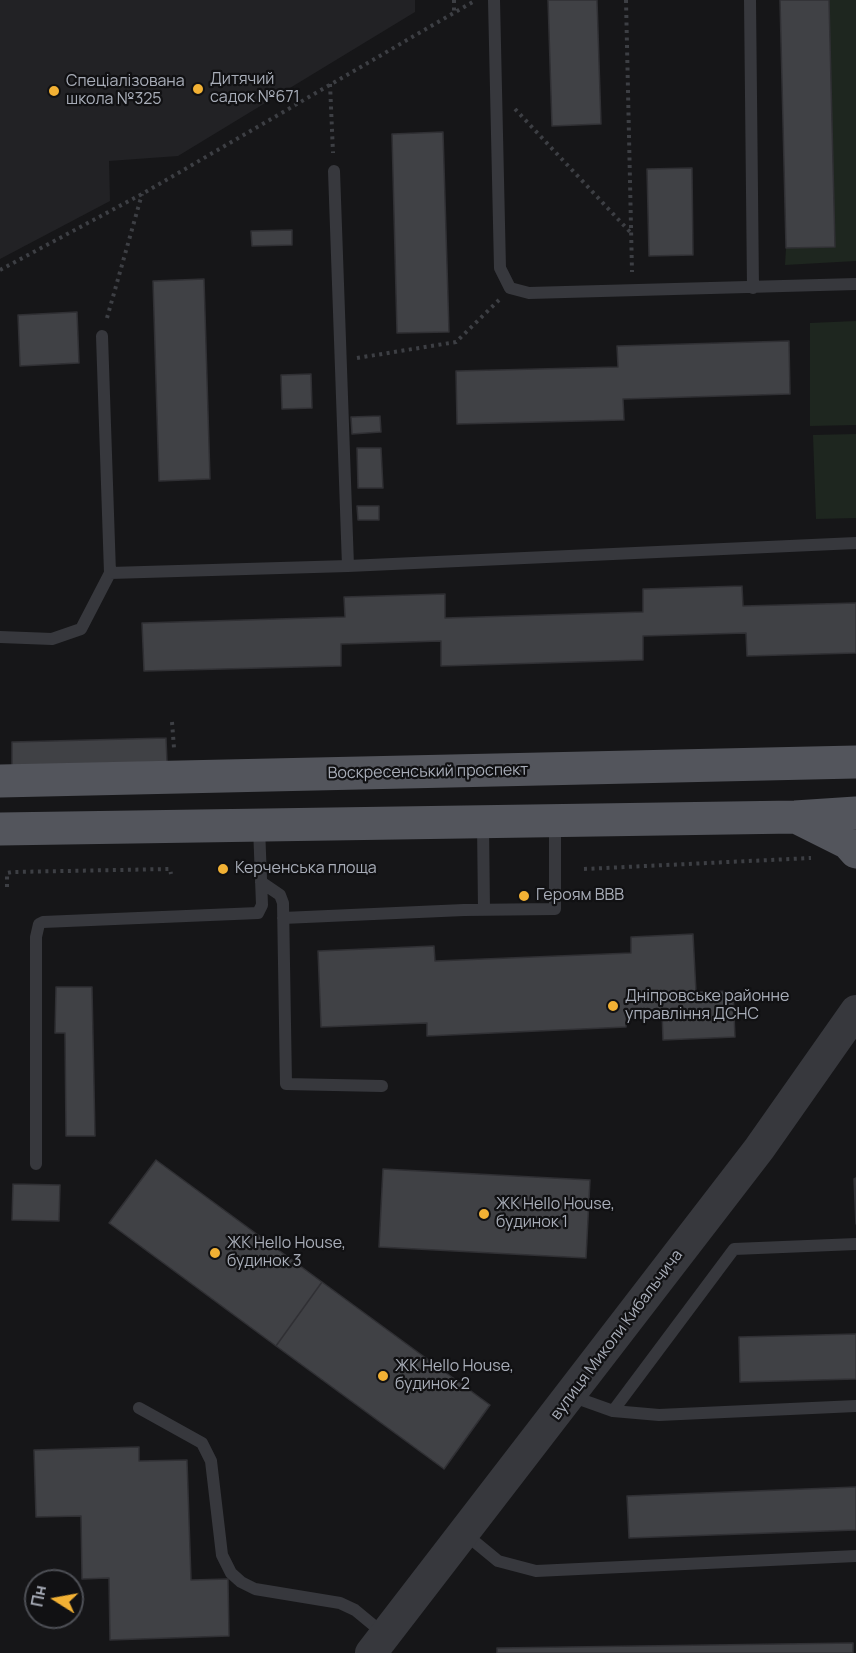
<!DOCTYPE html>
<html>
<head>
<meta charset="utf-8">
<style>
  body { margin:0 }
  #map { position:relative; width:856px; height:1653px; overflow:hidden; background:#161618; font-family:Manrope,sans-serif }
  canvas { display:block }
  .north { position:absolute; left:24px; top:1569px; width:60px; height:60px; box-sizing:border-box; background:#111113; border:2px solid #4d4f55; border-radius:50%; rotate:281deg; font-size:16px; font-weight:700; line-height:24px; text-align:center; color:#a8adb8 }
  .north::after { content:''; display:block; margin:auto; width:21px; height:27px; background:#f2b134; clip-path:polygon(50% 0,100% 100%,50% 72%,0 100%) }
</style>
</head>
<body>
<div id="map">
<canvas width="856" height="1653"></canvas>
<div class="north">Пн</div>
</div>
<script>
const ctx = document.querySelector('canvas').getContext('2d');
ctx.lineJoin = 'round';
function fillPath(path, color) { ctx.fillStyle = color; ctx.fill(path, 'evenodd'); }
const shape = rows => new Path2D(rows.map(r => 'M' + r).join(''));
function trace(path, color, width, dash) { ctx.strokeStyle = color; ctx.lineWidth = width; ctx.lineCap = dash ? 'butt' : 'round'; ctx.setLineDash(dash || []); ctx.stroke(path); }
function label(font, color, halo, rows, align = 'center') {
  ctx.font = font + ' Manrope,sans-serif'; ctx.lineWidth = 4.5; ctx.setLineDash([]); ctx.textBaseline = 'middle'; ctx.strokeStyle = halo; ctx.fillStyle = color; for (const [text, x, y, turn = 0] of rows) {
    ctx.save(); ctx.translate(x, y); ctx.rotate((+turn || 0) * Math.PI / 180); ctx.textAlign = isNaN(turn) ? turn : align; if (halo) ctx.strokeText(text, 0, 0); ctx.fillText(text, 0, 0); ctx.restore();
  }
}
const built = shape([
  [0,0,415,0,415,12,178,156,109,161,110,201,0,259]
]);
const green = shape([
  [829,0,856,0,856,261,785,265,786,248,835,247],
  [856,321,856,425,810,426,810,323],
  [856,434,856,518,816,519,813,435]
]);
const building = shape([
  [548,0,597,0,601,124,552,126,548,0],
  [780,0,829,0,835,247,786,248,780,0],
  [443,132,449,332,397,333,392,134,443,132],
  [692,168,693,255,649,256,647,169,692,168],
  [292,230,292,245,252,246,251,231,292,230],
  [204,279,210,479,159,481,153,281,204,279],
  [77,312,79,363,20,366,18,315,77,312],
  [789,341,790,394,623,399,624,420,457,424,456,371,618,367,617,346,789,341],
  [311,374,312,408,282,409,281,375,311,374],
  [380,416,381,432,352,434,351,417,380,416],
  [357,448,381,448,383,488,358,488,357,448],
  [357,506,379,506,379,520,358,520,357,506],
  [742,586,743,606,856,603,856,653,747,656,746,633,643,636,643,660,441,666,441,641,341,644,341,666,144,671,142,623,345,617,344,597,445,594,445,618,643,612,643,589,742,586],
  [166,738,167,762,12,766,12,742,166,738],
  [693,934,696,992,733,991,735,1037,663,1040,662,1012,626,1014,626,1027,427,1036,427,1023,321,1027,318,951,434,946,435,961,631,953,631,937,693,934],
  [56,987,92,987,95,1136,66,1136,65,1033,55,1033,56,987],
  [156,1160,322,1282,276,1346,109,1223,156,1160],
  [383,1169,590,1180,586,1258,379,1247,383,1169],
  [856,1178,856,1224,854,1179,856,1178],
  [13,1184,60,1185,59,1221,12,1220,13,1184],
  [322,1282,490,1405,444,1469,276,1346,322,1282],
  [856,1334,856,1379,740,1382,739,1337,856,1334],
  [139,1447,139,1461,187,1460,191,1580,228,1579,229,1636,110,1640,109,1578,82,1579,81,1516,36,1517,34,1450,139,1447],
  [856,1487,856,1530,629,1538,627,1496,856,1487],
  [853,1643,853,1653,497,1653,497,1648,853,1643]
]);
const path = shape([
  [454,0,454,12],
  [626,0,632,272],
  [330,84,333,153],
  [515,109,631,233],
  [0,270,142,194,476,0],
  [107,318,142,194],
  [357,358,456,342,499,300],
  [172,722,174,748],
  [584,869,811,858],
  [7,887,7,873,12,872,170,869,171,874]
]);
const service = shape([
  [494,0,500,268,510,288,529,293,856,284],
  [750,0,753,288],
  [334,171,348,566],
  [110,573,348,566,856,543],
  [0,637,52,639,81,629,110,573,102,336],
  [483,824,484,910],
  [261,882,280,895,283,903,286,1084,382,1086],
  [283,918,464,910,555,909,555,822],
  [36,1164,36,937,39,924,43,922,258,913,262,905,259,827],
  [571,1396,613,1411,659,1415,856,1406],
  [139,1408,202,1443,211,1461,222,1555,231,1573,241,1582,255,1589,340,1603,355,1610,384,1634],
  [613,1411,734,1249,856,1244],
  [464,1533,498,1561,536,1571,856,1556]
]);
const tertiary = shape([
  [371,1653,759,1149,856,1011]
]);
const primary = shape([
  [0,781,856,762],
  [796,817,848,843,856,852],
  [0,829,795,817,856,813]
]);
const markers = [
  [198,89,6,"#f2b134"],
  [54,91,6,"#f2b134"],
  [223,869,6,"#f2b134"],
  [524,896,6,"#f2b134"],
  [613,1006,6,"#f2b134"],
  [484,1214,6,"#f2b134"],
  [215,1253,6,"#f2b134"],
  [383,1376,6,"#f2b134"]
];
const poiNames = [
  ["Дитячий",210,80],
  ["садок №671",210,98],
  ["Спеціалізована",66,82],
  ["школа №325",66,100],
  ["Керченська площа",235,869],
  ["Героям ВВВ",536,896],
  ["Дніпровське районне",625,997],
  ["управління ДСНС",625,1015],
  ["ЖК Hello House,",496,1205],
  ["будинок 1",496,1223],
  ["ЖК Hello House,",227,1244],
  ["будинок 3",227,1262],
  ["ЖК Hello House,",395,1367],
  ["будинок 2",395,1385]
];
const streetNames = [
  ["Воскресенський проспект",428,772,-1],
  ["вулиця Миколи Кибальчича",617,1335,-53]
];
fillPath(built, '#222225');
fillPath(green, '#1e261f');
fillPath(building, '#404145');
trace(building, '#303034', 1.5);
trace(path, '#3d3f44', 4, [3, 4.5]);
trace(service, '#37383d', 12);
trace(tertiary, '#37383d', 32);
trace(primary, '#53555c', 33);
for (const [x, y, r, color] of markers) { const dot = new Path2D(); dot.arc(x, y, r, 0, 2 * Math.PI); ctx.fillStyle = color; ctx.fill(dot); trace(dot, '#111113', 2); }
label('16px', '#a8adb8', '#111113', poiNames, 'left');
label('16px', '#a8adb8', '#111113', streetNames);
</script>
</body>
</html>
